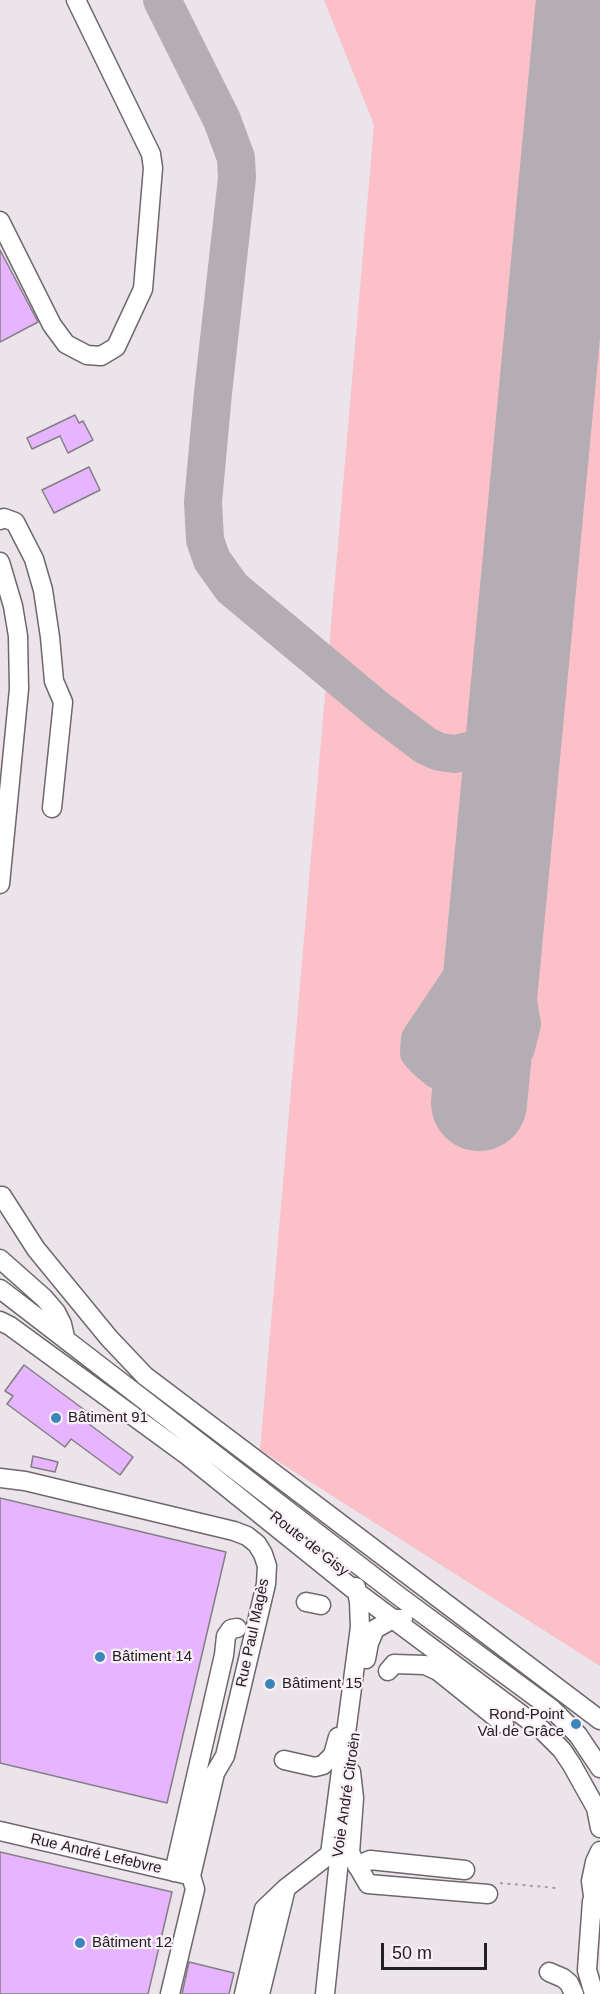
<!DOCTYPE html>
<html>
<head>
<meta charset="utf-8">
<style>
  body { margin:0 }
  #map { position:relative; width:600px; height:1994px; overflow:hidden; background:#ebe4ea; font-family:Helvetica,sans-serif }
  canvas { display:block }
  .scale { position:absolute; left:381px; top:1943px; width:106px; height:27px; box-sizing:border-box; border:3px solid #232022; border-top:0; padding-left:8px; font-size:18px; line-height:21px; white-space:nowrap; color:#232022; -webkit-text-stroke:4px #f9f1f7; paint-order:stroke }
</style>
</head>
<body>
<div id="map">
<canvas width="600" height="1994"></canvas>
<div class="scale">50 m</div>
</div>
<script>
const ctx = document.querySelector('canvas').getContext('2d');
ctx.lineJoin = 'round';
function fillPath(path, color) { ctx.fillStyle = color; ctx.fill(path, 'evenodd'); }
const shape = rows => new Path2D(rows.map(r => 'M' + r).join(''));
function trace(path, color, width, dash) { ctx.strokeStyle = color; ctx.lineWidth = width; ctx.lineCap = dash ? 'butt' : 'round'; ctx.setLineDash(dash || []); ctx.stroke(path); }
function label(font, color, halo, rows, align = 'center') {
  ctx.font = font + ' Helvetica,sans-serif'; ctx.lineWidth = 4.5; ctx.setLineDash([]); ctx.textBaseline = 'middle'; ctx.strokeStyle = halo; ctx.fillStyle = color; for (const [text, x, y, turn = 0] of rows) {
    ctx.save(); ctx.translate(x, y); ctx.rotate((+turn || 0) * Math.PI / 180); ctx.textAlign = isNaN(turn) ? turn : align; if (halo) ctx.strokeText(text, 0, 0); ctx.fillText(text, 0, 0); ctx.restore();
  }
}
const green = shape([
  [324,0,600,0,600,1666,260,1450,374,125]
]);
const taxiway = shape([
  [162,0,222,120,236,158,237,178,213,393,203,502,205,540,212,560,232,588,377,709,426,746,440,752,455,754,473,750,490,740,501,729,512,707,520,683],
  [491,969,508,984,517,996,522,1024,516,1048,507,1060,495,1069,465,1078,450,1075,438,1070,425,1059,419,1052,420,1039,496,926]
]);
const runway = shape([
  [479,1103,584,0]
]);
const building = shape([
  [0,250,38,322,0,342,0,250],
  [75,415,79,423,83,421,93,440,68,453,60,436,32,449,27,438,75,415],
  [89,467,100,490,54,513,42,490,89,467],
  [24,1365,90,1414,85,1421,133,1457,120,1475,71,1439,65,1447,7,1404,13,1396,5,1391,24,1365],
  [33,1456,58,1462,55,1472,31,1467,33,1456],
  [0,1498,226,1552,167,1803,0,1763,0,1498],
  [0,1852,172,1892,148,1994,0,1994,0,1852],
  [189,1962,234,1973,229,1994,182,1994,189,1962]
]);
const path = shape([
  [500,1883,556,1888]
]);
const minor = shape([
  [0,221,52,325,66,344,87,355,101,356,116,347,143,289,153,168,151,154,76,0],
  [0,520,4,518,15,522,34,559,43,590,50,637,54,681,63,702,52,808],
  [0,562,13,606,18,636,19,689,0,884],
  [0,1196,2,1196,36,1249,109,1338,145,1376,600,1720],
  [0,1259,44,1298,56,1312,62,1324,65,1337],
  [0,1289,400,1597,552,1709,578,1735,600,1768],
  [0,1321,10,1326,188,1456,358,1593,542,1730,562,1750,572,1765,596,1808,600,1828],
  [0,1478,25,1481,234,1531,247,1536,257,1544,263,1554,267,1566,266,1584,225,1756,215,1773,191,1876,195,1889,170,1994],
  [306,1602,321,1605],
  [366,1659,369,1643,375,1629,393,1619,403,1619],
  [388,1671,394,1664,425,1665,438,1671,504,1724],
  [284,1760,315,1767,323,1765,333,1755,338,1737],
  [351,1772,354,1798,350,1853,368,1884,488,1894],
  [0,1831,184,1874],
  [357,1866,370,1860,465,1870],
  [174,1872,224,1655,226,1636,231,1629,237,1628],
  [592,1901,587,1970,594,1994],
  [595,1911,591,1881,595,1862,600,1851],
  [549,1972,563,1978,569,1983,574,1994],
  [244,1994,264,1909,286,1888,330,1854,360,1627,359,1602,356,1587],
  [260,1994,286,1888],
  [325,1994,341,1841]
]);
const markers = [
  [56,1418,6,"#3b86b9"],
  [100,1657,6,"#3b86b9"],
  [270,1684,6,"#3b86b9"],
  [576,1724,6,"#3b86b9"],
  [80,1943,6,"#3b86b9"]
];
const poiNames = [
  ["Bâtiment 91",68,1418],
  ["Bâtiment 14",112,1657],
  ["Bâtiment 15",282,1684],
  ["Rond-Point",564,1715,"right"],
  ["Val de Grâce",564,1732,"right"],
  ["Bâtiment 12",92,1943]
];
const streetNames = [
  ["Route de Gisy",309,1544,38],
  ["Rue Paul Magès",253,1633,-78],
  ["Voie André Citroën",347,1795,-82],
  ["Rue André Lefebvre",96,1854,13]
];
fillPath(green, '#fbc0c8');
trace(taxiway, '#b4aeb4', 38);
trace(runway, '#b4aeb4', 96);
fillPath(building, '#e7b5ff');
trace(building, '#837f85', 1.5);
trace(minor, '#6e676c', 21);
trace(path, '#a59fa4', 2, [3, 4.5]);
trace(minor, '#fff', 18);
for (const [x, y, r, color] of markers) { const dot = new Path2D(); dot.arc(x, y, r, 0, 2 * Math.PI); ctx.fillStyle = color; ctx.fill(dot); trace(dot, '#f9f1f7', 2); }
label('15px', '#232022', '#f9f1f7', poiNames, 'left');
label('15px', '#232022', '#f9f1f7', streetNames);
</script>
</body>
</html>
